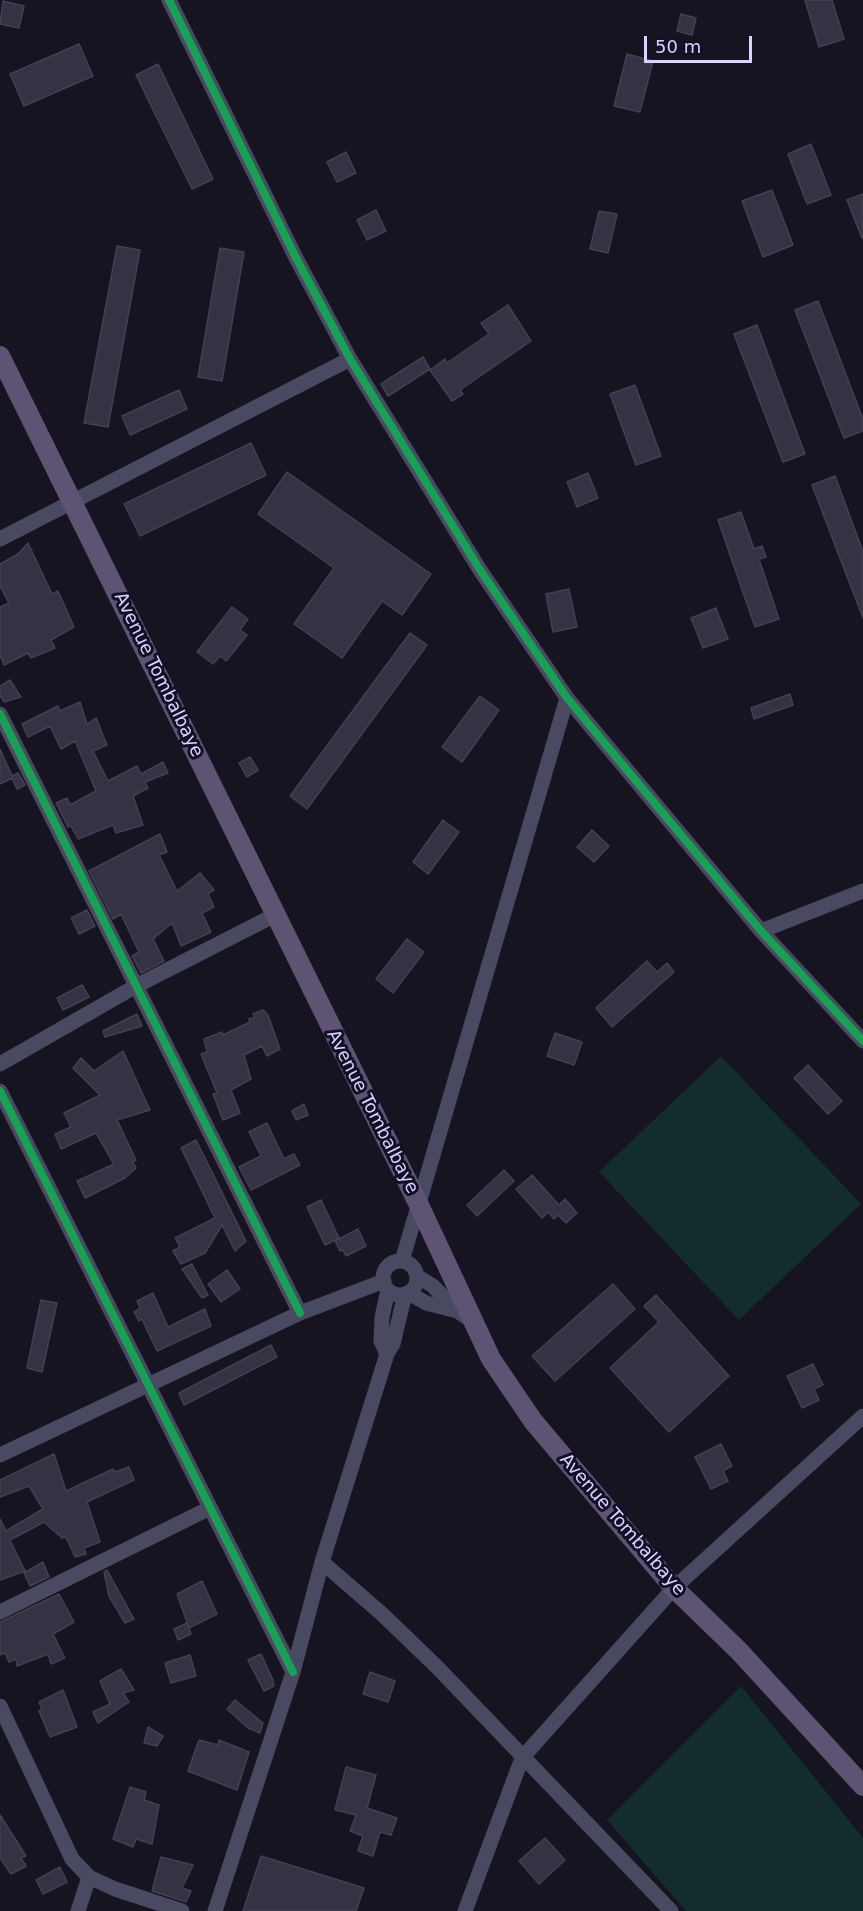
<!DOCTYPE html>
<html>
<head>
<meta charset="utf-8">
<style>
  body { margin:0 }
  #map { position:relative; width:863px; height:1911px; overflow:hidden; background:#161421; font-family:"DejaVu Sans",sans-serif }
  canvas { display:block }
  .scale { position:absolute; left:644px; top:36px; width:108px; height:27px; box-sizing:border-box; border:3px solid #d9d4ff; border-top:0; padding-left:8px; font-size:18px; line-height:21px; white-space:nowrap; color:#d9d4ff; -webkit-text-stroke:4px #130f26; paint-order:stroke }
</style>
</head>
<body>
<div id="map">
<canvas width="863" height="1911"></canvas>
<div class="scale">50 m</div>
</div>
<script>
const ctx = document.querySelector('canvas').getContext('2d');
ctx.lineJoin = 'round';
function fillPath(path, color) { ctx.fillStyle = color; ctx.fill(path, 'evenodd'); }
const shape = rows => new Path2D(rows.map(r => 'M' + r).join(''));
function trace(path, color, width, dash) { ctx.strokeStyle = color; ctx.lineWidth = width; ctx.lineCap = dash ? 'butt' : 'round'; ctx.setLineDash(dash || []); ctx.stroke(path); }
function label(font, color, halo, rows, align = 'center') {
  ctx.font = font + ' "DejaVu Sans",sans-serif'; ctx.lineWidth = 6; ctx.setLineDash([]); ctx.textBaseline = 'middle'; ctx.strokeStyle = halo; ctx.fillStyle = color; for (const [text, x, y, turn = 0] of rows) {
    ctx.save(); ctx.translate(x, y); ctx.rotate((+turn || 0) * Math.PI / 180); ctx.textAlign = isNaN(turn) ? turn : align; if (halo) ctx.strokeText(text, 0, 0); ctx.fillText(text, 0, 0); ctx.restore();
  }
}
const green = shape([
  [721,1056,861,1204,739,1320,599,1172],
  [741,1686,863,1838,863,1911,686,1911,607,1820]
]);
const building = shape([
  [805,0,832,0,844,39,819,47,805,0],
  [3,1,24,6,19,28,0,24,3,1],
  [681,14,696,18,692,35,677,31,681,14],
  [79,44,93,76,24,106,10,74,79,44],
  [627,54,653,61,640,112,614,106,627,54],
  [158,64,213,179,192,189,136,75,158,64],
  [811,144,831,195,807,204,788,154,811,144],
  [346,152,356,173,337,182,327,162,346,152],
  [772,190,793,245,763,257,742,201,772,190],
  [863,194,863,238,862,238,847,200,863,194],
  [376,210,386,231,367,240,357,220,376,210],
  [599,211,617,214,608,253,590,249,599,211],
  [117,246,140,250,108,427,84,423,117,246],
  [220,248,244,252,222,381,198,377,220,248],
  [818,301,863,419,863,431,844,438,795,310,818,301],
  [508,305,531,341,460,390,463,394,452,401,430,370,445,359,447,363,489,334,481,323,508,305],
  [757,325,805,454,783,462,734,334,757,325],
  [423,357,430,369,388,396,381,384,423,357],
  [635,385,661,456,636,465,610,394,635,385],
  [179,390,187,409,130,435,122,416,179,390],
  [251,443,266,475,140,536,124,504,251,443],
  [287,472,431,574,402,615,382,601,342,658,294,624,334,568,258,514,287,472],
  [588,473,598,498,577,507,567,482,588,473],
  [835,476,863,552,863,618,812,485,835,476],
  [741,512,754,549,762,546,766,557,759,559,779,619,755,627,718,520,741,512],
  [28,543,52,594,58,591,74,627,51,640,55,648,31,658,28,653,4,665,0,655,0,607,9,603,0,586,0,564,18,554,28,543],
  [569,589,577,627,553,632,546,594,569,589],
  [232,607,248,619,240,630,247,635,226,661,220,656,213,664,197,652,232,607],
  [716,608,728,639,703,648,691,618,716,608],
  [410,633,427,645,307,809,290,796,410,633],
  [10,680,21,697,4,702,0,695,0,686,10,680],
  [790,694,793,705,754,719,751,708,790,694],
  [480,696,499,710,462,762,442,747,480,696],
  [80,702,87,724,96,718,107,745,93,751,108,781,137,766,141,774,163,762,168,773,145,782,148,788,133,796,143,825,116,833,113,825,78,839,71,826,68,827,56,803,67,798,70,805,96,791,75,741,61,749,50,726,28,737,22,724,58,706,60,711,80,702],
  [0,749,12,776,18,773,25,785,17,789,12,778,0,784,0,749],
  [250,757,258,770,247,777,239,763,250,757],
  [443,820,459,832,428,874,413,862,443,820],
  [592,830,609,846,594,862,577,847,592,830],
  [160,834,167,852,159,855,177,891,200,873,214,890,208,894,214,907,202,913,211,932,181,946,172,923,153,939,164,961,141,973,132,956,139,952,121,914,113,919,89,871,160,834],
  [87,910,95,926,79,934,71,918,87,910],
  [407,939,424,952,393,993,376,979,407,939],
  [647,961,657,972,667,963,674,972,612,1027,596,1008,647,961],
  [82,985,89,997,63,1010,57,998,82,985],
  [263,1010,268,1015,280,1049,267,1056,262,1046,244,1055,251,1079,231,1090,240,1113,223,1120,213,1094,217,1093,201,1054,207,1052,204,1039,222,1032,223,1035,250,1022,249,1019,255,1018,253,1014,263,1010],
  [137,1014,142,1026,105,1037,103,1031,137,1014],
  [555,1033,582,1042,574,1065,547,1056,555,1033],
  [123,1051,150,1110,117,1120,136,1160,133,1162,136,1168,125,1178,85,1198,77,1181,114,1164,96,1133,61,1149,55,1134,71,1127,64,1113,100,1095,73,1068,81,1058,94,1071,123,1051],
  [808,1065,842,1101,828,1114,794,1078,808,1065],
  [304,1104,308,1115,296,1120,292,1111,304,1104],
  [267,1123,284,1159,294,1154,300,1165,251,1190,239,1167,261,1156,249,1132,267,1123],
  [196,1140,246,1241,235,1251,222,1225,205,1253,181,1264,173,1251,180,1247,175,1238,215,1218,181,1148,196,1140],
  [504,1170,514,1181,477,1216,467,1205,504,1170],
  [532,1175,559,1205,565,1199,577,1213,566,1223,558,1215,554,1219,548,1212,542,1218,516,1189,532,1175],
  [321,1200,339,1238,325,1245,307,1207,321,1200],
  [358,1229,366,1246,346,1256,343,1250,340,1251,335,1241,358,1229],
  [192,1264,208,1295,202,1298,182,1269,192,1264],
  [227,1270,240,1289,221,1302,208,1284,227,1270],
  [613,1284,635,1309,555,1381,532,1356,613,1284],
  [153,1293,168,1327,205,1309,211,1326,157,1351,142,1319,139,1321,134,1312,140,1308,137,1301,153,1293],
  [656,1295,729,1376,669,1432,610,1368,659,1322,644,1306,656,1295],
  [41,1300,57,1303,42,1372,27,1368,41,1300],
  [271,1345,277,1357,184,1405,179,1393,271,1345],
  [813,1364,823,1385,814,1389,819,1400,802,1408,787,1376,813,1364],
  [721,1444,732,1466,723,1471,728,1481,711,1489,695,1457,721,1444],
  [54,1454,66,1491,113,1469,115,1472,129,1467,134,1480,87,1502,100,1542,84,1548,86,1554,75,1557,66,1537,62,1538,44,1522,10,1540,25,1571,0,1580,0,1519,6,1531,43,1509,29,1486,0,1497,0,1480,54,1454],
  [43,1562,49,1577,30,1586,24,1573,43,1562],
  [107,1570,134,1619,125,1623,109,1596,104,1572,107,1570],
  [202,1581,217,1614,189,1628,177,1594,202,1581],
  [59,1594,74,1622,53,1634,65,1658,51,1664,48,1654,17,1666,16,1659,9,1662,5,1653,0,1655,0,1622,59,1594],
  [187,1623,191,1634,178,1640,174,1629,187,1623],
  [261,1654,273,1680,274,1686,264,1691,248,1660,261,1654],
  [190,1655,196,1676,171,1683,165,1663,190,1655],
  [121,1669,134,1690,123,1693,129,1702,98,1723,93,1712,110,1704,100,1681,121,1669],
  [370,1672,395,1681,388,1702,363,1694,370,1672],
  [63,1690,77,1727,50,1737,39,1711,42,1709,39,1702,63,1690],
  [235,1700,263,1723,260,1733,248,1728,227,1709,235,1700],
  [148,1727,163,1736,157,1746,144,1743,148,1727],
  [199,1740,218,1745,219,1740,249,1752,237,1790,188,1771,199,1740],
  [346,1767,376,1775,367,1808,397,1818,391,1835,380,1832,373,1856,358,1851,363,1836,350,1831,356,1815,335,1810,346,1767],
  [130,1787,146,1792,144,1800,159,1805,152,1844,136,1839,133,1847,113,1839,130,1787],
  [0,1815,26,1856,21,1858,26,1866,11,1874,0,1858,0,1815],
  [545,1838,565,1860,539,1884,519,1861,545,1838],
  [261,1856,364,1888,356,1911,243,1911,261,1856],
  [161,1857,193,1865,182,1888,191,1891,186,1902,152,1891,161,1857],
  [60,1867,67,1882,43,1894,36,1880,60,1867]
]);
const minor = shape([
  [169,0,296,258,350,359,480,570,567,698,761,931,863,1041],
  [0,539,350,359],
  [0,714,300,1313],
  [761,931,863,891],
  [0,1064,136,986,275,915],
  [0,1091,293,1672],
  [402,1261,567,698],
  '383 1278a17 17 0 1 1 34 0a17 17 0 1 1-34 0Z',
  [417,1276,433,1286,457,1311,471,1320],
  [409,1293,426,1303,457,1311],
  [387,1354,381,1341,382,1317,388,1290],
  [0,1455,300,1313,384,1281],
  [322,1562,382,1614,437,1667,671,1911],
  [0,1612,210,1508],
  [0,1706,72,1859,89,1877,115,1889,182,1911],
  [78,1911,89,1877],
  [215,1911,293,1672,322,1562,387,1354,393,1344,405,1294],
  [465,1911,522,1758,674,1588,863,1416]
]);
const major = shape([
  [0,356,418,1203,491,1359,533,1421,674,1588,739,1651,863,1786]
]);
const cycleway = shape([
  [169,0,296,258,350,359,480,570,567,698,761,931,863,1041],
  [0,714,300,1313],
  [0,1091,293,1672]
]);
const streetNames = [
  ["Avenue Tombalbaye",158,675,64],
  ["Avenue Tombalbaye",372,1112,63],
  ["Avenue Tombalbaye",622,1525,49]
];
fillPath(green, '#132c2d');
fillPath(building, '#343243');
trace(building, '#433f54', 1.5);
trace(minor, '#4a4962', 15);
trace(major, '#5e5373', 20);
trace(cycleway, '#1a9f57', 8);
label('18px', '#d9d4ff', '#130f26', streetNames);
</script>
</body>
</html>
